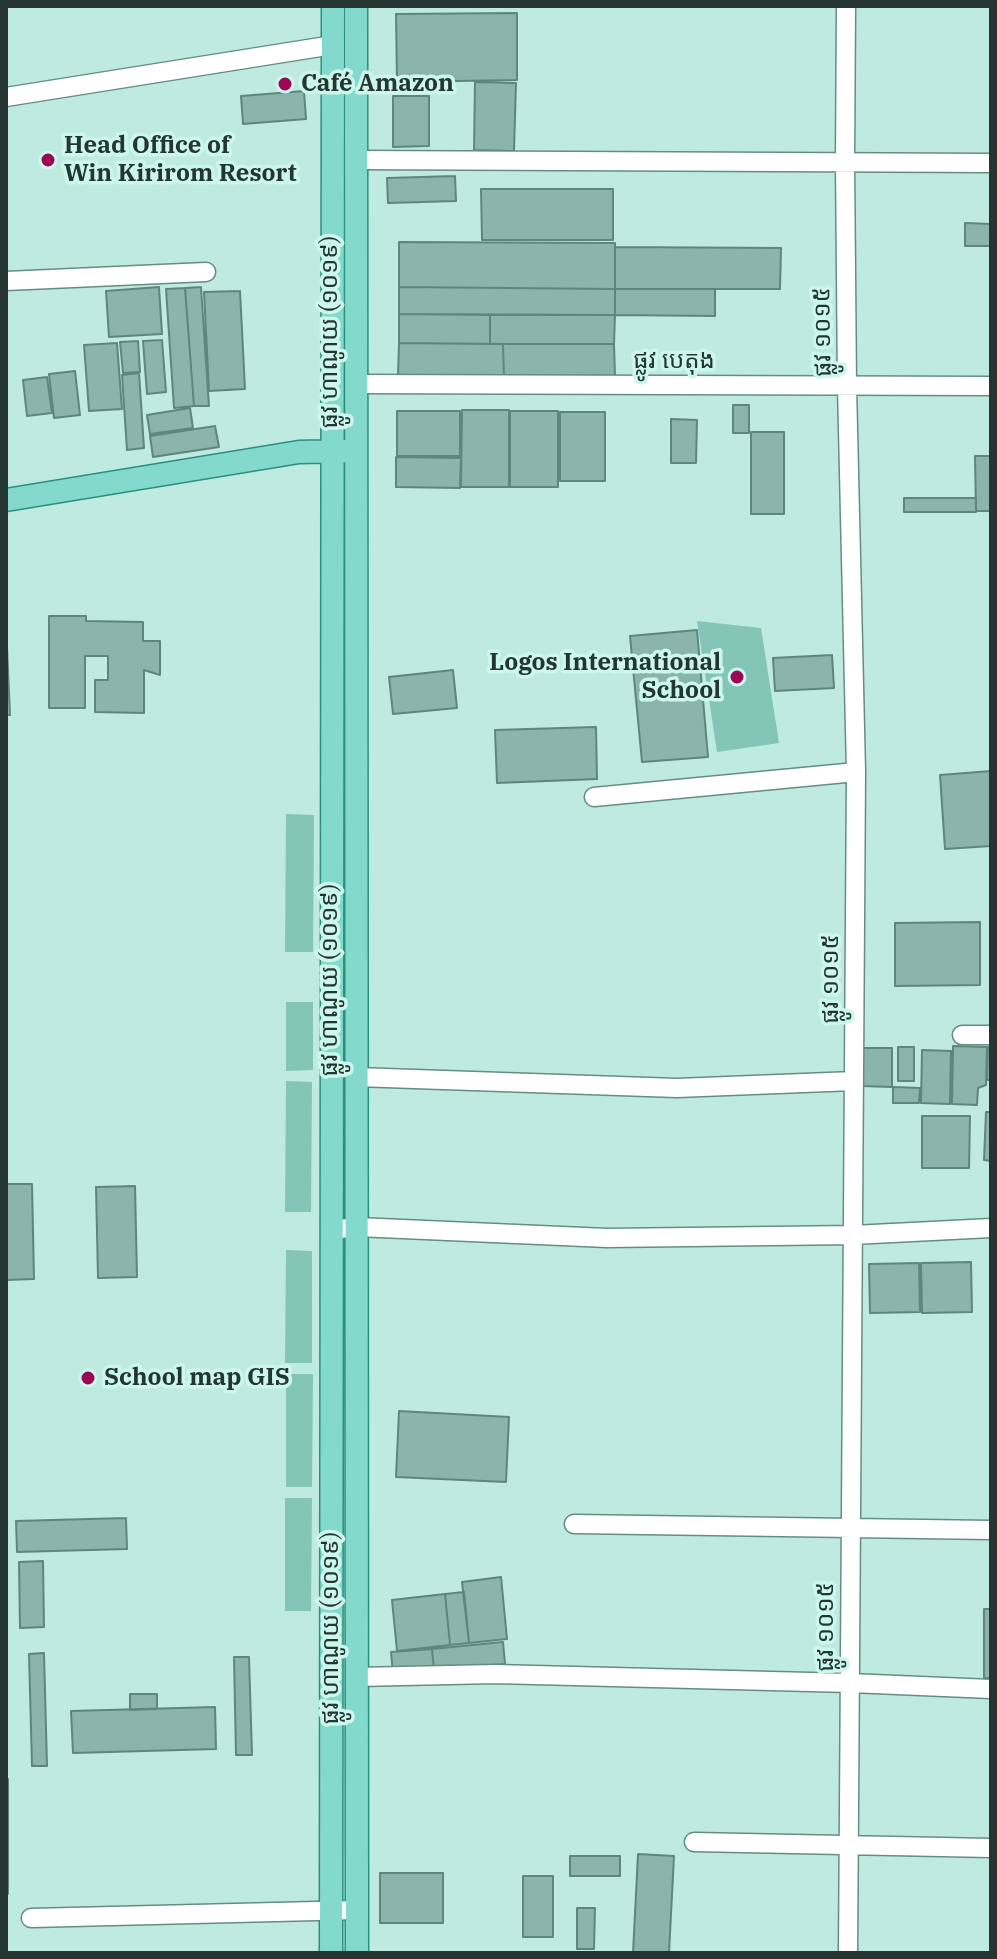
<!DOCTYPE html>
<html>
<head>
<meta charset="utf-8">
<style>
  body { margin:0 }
  #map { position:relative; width:997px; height:1959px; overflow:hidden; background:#bfeadf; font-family:"IBM Plex Serif",serif }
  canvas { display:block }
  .frame { position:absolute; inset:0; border:8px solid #253632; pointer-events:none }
</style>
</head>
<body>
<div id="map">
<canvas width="997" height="1959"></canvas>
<div class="frame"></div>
</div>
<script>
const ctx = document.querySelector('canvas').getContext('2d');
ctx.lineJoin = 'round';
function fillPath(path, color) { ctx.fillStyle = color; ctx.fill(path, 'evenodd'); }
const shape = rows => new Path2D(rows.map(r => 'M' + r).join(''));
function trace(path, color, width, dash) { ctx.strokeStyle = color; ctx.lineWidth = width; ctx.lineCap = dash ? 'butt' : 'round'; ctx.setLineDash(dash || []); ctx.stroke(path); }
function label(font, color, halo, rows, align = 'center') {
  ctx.font = font + ' "IBM Plex Serif","Noto Sans Khmer",serif'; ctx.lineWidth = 7; ctx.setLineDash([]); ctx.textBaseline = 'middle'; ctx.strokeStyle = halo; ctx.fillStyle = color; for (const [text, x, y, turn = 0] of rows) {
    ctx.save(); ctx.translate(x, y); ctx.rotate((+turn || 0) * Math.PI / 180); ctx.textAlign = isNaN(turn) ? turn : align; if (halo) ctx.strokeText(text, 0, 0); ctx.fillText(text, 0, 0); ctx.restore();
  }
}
const green = shape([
  [697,621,761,628,779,743,717,752],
  [286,814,314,815,313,952,285,952],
  [286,1002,313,1002,313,1070,286,1071],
  [286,1081,312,1082,311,1212,285,1212],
  [286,1250,312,1251,312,1363,285,1363],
  [286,1374,313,1374,312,1487,286,1487],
  [285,1498,312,1498,311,1611,285,1611]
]);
const building = shape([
  [517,13,517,80,397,82,396,14,517,13],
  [475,82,516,83,514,151,474,150,475,82],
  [304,91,306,119,243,124,241,96,304,91],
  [393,96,429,96,429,146,393,147,393,96],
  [455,176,456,201,388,203,387,178,455,176],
  [481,189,613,189,613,240,482,240,481,189],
  [965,223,991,224,991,246,965,246,965,223],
  [399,242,615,243,615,289,399,287,399,242],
  [615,247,781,248,780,289,615,289,615,247],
  [159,287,162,334,109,337,106,291,159,287],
  [201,287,209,406,194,406,185,288,201,287],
  [399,287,615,289,615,315,399,314,399,287],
  [185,288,194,406,174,408,166,289,185,288],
  [615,289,715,289,715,316,615,315,615,289],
  [240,291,245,389,209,391,204,292,240,291],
  [399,314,490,315,490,344,399,343,399,314],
  [490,315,615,315,614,344,490,344,490,315],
  [162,340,166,392,147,394,143,341,162,340],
  [138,341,140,372,123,373,120,342,138,341],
  [117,343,122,409,89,411,84,345,117,343],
  [399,343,503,344,504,377,398,376,399,343],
  [503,344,614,344,615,377,504,377,503,344],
  [75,371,80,415,54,418,49,374,75,371],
  [139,373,144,448,127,450,122,375,139,373],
  [47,377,52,413,27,416,23,380,47,377],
  [733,405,749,405,749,433,733,433,733,405],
  [190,408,193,428,150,434,147,415,190,408],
  [462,410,509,410,509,487,461,487,462,410],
  [397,411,460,411,460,456,397,456,397,411],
  [510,411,558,411,558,487,510,487,510,411],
  [560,412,605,412,605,481,560,481,560,412],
  [671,419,697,420,696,463,671,463,671,419],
  [215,426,219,447,153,457,150,436,215,426],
  [751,432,784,432,784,514,751,514,751,432],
  [975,456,991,456,991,511,976,511,975,456],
  [396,457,461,458,460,488,396,487,396,457],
  [904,498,976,498,976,512,904,512,904,498],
  [49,616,86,616,86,621,143,622,143,641,160,641,160,675,144,670,144,713,95,712,95,680,108,680,108,656,85,656,85,708,49,708,49,616],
  [6,624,10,715,6,715,6,624],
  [697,630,708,757,642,762,630,636,697,630],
  [832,655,834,688,775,691,773,658,832,655],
  [453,670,457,708,393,714,389,677,453,670],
  [596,727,597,779,497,783,495,730,596,727],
  [991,771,991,846,945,849,940,775,991,771],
  [980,922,980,985,895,986,895,923,980,922],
  [953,1046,987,1047,986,1085,978,1088,977,1105,952,1104,953,1046],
  [898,1047,914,1047,914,1081,898,1081,898,1047],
  [988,1047,991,1047,991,1080,987,1080,988,1047],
  [861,1048,892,1048,892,1087,861,1086,861,1048],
  [922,1050,951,1051,950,1104,921,1103,922,1050],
  [893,1087,920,1088,919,1103,893,1103,893,1087],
  [986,1112,991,1112,991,1161,984,1160,986,1112],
  [922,1116,970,1116,969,1168,922,1168,922,1116],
  [6,1184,32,1184,34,1279,6,1280,6,1184],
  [135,1186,137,1277,98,1278,96,1187,135,1186],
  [971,1262,972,1312,922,1313,921,1263,971,1262],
  [919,1263,920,1312,870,1313,869,1264,919,1263],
  [399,1411,509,1417,506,1482,396,1477,399,1411],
  [126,1518,127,1549,17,1552,16,1521,126,1518],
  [43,1561,44,1627,20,1628,19,1562,43,1561],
  [501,1577,507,1639,469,1643,462,1582,501,1577],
  [464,1592,469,1643,450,1645,445,1594,464,1592],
  [445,1594,450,1645,397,1651,392,1600,445,1594],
  [984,1609,991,1609,991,1678,984,1678,984,1609],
  [503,1642,505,1664,434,1670,432,1649,503,1642],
  [432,1649,434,1670,393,1674,391,1652,432,1649],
  [44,1653,47,1766,32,1766,29,1654,44,1653],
  [234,1657,249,1657,252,1755,236,1755,234,1657],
  [130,1694,157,1694,157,1709,130,1710,130,1694],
  [215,1707,216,1749,73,1753,71,1711,215,1707],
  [6,1779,8,1779,8,1894,6,1894,6,1779],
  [638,1854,674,1856,669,1953,633,1953,638,1854],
  [570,1856,620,1856,620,1876,570,1876,570,1856],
  [380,1873,443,1873,443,1923,380,1923,380,1873],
  [523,1876,553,1876,553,1937,523,1937,523,1876],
  [577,1908,595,1908,594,1949,577,1949,577,1908]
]);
const minor = shape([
  [846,6,845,162,847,386,856,772,848,1953],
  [6,97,333,45],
  [356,160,991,163],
  [6,281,206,272],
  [356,384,991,386],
  [594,797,856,772],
  [962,1035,991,1035],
  [356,1077,677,1088,854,1081],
  [332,1230,357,1227,607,1238,853,1235,991,1228],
  [574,1524,991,1530],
  [357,1677,495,1674,850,1683,991,1689],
  [694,1842,991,1848],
  [31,1918,357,1910]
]);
const major = shape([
  [356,6,357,1953],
  [6,500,299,452,345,451],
  [331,1953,333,6]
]);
const markers = [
  [285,84,8,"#9c0654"],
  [48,160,8,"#9c0654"],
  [737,677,8,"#9c0654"],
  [88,1378,8,"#9c0654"]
];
const poiNames = [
  ["Café Amazon",301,84],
  ["Head Office of",64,146],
  ["Win Kirirom Resort",64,174],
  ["Logos International",721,663,"right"],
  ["School",721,691,"right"],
  ["School map GIS",104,1378]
];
const streetNames = [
  ["ផ្លូវ ហាណូយ (១០១៩)",330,332,-90],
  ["ផ្លូវ ១០១៥",823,332,-91],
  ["ផ្លូវ បេតុង",674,361],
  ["ផ្លូវ ១០១៥",831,979,-90],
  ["ផ្លូវ ហាណូយ (១០១៩)",330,980,-90],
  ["ផ្លូវ ១០១៥",826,1627,-90],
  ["ផ្លូវ ហាណូយ (១០១៩)",331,1628,-90]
];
fillPath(green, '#83c5b6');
fillPath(building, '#8bb4aa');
trace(building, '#5e867d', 2);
trace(minor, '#658d84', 21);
trace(major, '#2c907f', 25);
trace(minor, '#fff', 18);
trace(major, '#83d9cb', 22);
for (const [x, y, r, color] of markers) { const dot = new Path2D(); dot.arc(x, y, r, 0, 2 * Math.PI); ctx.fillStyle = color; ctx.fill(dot); trace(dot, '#ccf7ec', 3); }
label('bold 24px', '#253632', '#ccf7ec', poiNames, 'left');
label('24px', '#253632', '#ccf7ec', streetNames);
</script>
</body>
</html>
